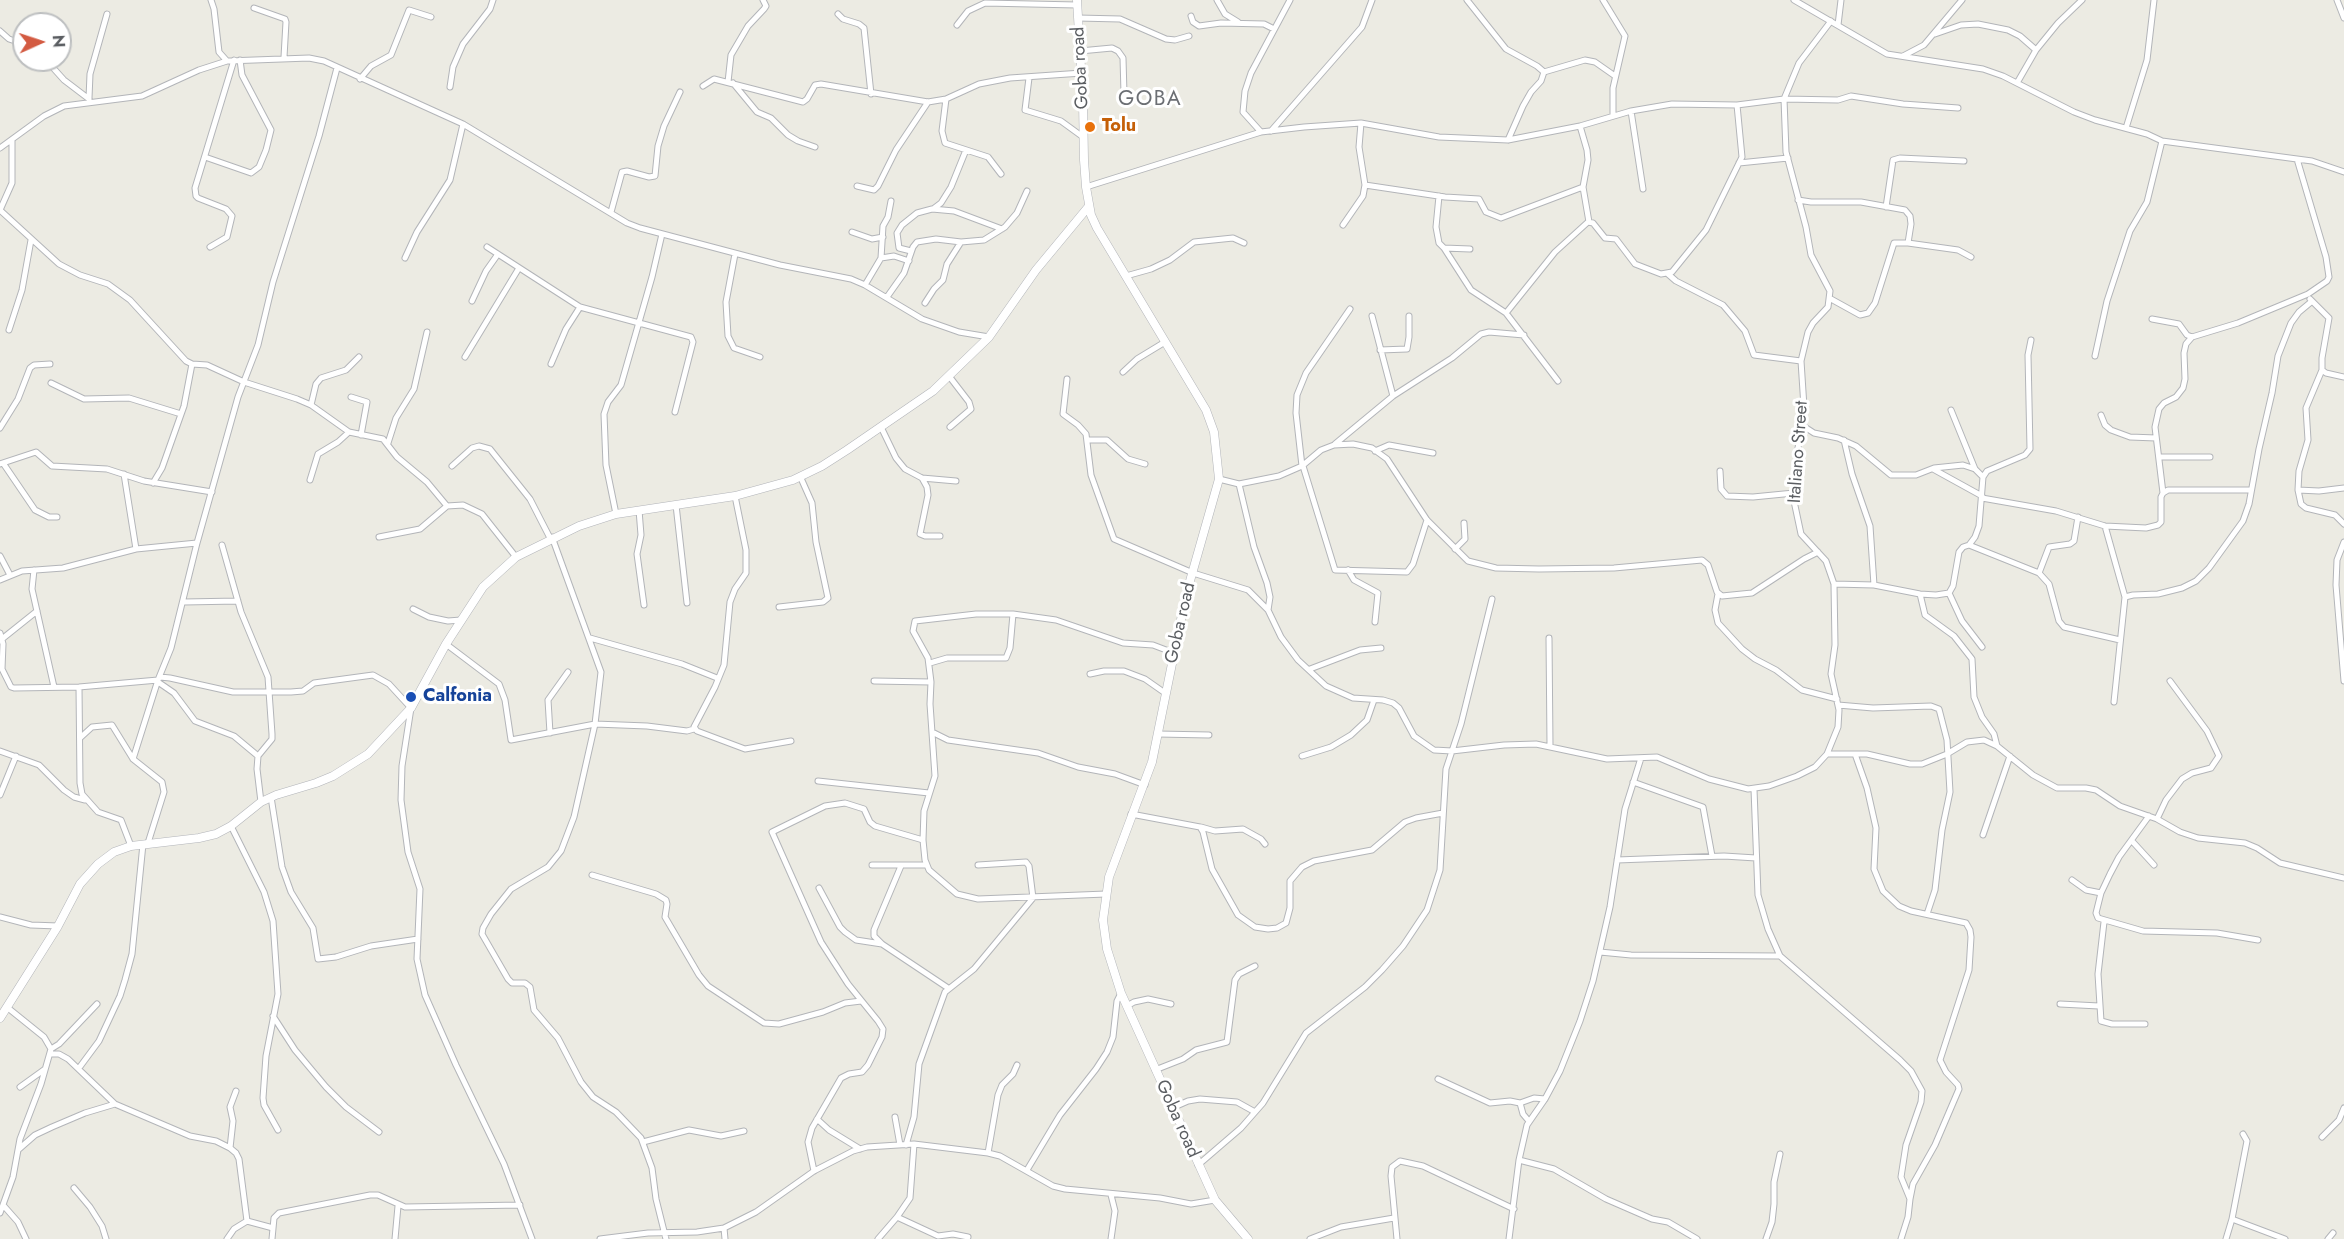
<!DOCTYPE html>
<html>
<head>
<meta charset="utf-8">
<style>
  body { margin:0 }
  #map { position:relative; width:2344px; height:1239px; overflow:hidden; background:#ecebe3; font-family:Jost,sans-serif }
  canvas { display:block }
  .north { position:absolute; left:12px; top:12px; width:60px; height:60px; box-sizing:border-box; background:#fff; border:2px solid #bdbfc0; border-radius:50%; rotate:87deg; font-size:16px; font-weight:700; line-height:24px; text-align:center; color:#5b5e62 }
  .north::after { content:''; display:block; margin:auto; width:21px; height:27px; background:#d35b42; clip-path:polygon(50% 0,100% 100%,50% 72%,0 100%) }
</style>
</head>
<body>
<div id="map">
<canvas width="2344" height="1239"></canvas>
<div class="north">N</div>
</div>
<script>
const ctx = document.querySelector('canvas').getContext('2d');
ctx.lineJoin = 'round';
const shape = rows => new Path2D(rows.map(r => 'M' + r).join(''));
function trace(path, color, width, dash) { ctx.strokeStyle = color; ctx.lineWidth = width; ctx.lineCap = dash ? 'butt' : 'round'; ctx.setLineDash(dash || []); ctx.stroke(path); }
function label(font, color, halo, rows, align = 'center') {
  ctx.font = font + ' Jost,sans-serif'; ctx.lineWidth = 6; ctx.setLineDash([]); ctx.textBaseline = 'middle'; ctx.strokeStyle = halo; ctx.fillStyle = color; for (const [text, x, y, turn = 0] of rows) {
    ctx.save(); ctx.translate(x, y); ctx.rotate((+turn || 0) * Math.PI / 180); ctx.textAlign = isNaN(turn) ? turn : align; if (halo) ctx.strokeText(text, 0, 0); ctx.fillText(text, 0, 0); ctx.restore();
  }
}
const street = shape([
  [211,0,214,9,219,52,227,61],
  [1217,0,1225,14,1238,22],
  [1467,0,1506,49,1537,66,1544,72,1541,81,1531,92,1523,106,1508,140],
  [1603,0,1625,36,1613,88,1613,116],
  [1794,0,1887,54,1983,69,2003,76,2074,112,2095,120,2147,134,2162,141,2312,161,2344,172],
  [2337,0,2344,18],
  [254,8,285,19,286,22,284,57],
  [838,14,843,19,859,24,864,28,871,94],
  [1191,16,1193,22,1199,26,1221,23,1264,24,1274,29],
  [1078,18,1120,19,1166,39,1175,40,1189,36],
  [957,25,968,11,985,3,1077,5],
  [1838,25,1841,0],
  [0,31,9,39,24,44],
  [1935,34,1961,25,1978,24,2008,30,2020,36,2036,50],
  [1080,51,1112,48,1118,51,1123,58,1124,94],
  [1903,56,1924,45,1962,0],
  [46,60,64,80,89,99],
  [1544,72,1585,60,1595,62,1615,76],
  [1029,78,1025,110,1061,121,1083,137],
  [360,79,371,66,391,55,409,10,431,17],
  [728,82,731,55,748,26,764,9,766,6,763,0],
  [733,83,757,112,771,118,788,135,798,141,815,147],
  [2017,83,2036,50,2058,23,2082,0],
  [703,86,714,79,803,102,807,99,815,85,821,84,928,102,946,99,979,84,1010,78,1082,73],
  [450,87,453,67,463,44,490,9,493,0],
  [89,98,90,74,107,14],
  [946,99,942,131,945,143,988,157,1001,174],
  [1631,111,1643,189],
  [1580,126,1587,150,1588,160,1583,187,1589,222],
  [2126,128,2147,60,2154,0],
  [1271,131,1362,27,1372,0],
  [1261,132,1243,112,1245,91,1251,73,1290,0],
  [0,148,44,116,64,106,142,96,199,70,227,61,309,58,324,61,463,124,627,223,640,228,780,265,851,279,865,285,922,319,959,332,989,337],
  [205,157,251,173,259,167,266,150,271,130,242,75,240,60],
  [1739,163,1788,158],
  [1365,185,1445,197,1479,199,1486,212,1501,218,1583,187],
  [857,186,874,190,878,186,896,150,928,102],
  [1086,187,1261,132,1304,127,1361,123,1439,137,1508,140,1580,126,1631,111,1672,104,1737,105,1784,99,1838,100,1851,96,1903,104,1958,108],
  [1439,196,1436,227,1439,243,1444,248,1470,249],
  [1798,200,1811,202,1861,202,1905,210,1910,216,1911,224,1908,243],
  [1886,207,1893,160,1900,158,1964,161],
  [933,209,941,203,951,187,966,150],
  [0,210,59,264,80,275,108,284,130,300,186,361,192,364,207,365,244,382,297,399,311,405,349,432,383,439,397,457,427,482,447,506],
  [0,210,12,183,12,141],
  [611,212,622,172,627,171,649,177,655,176,658,146,664,126,680,92],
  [1343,225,1363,196,1365,185,1359,147,1361,123],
  [852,232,872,239,883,237],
  [210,247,227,237,232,216,226,209,198,198,196,196,195,188,234,60],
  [487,247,580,307,691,337,693,342,675,412],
  [1444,248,1471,290,1506,313,1558,381],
  [911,251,899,248,897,233,902,225,917,213,932,209,954,211,1002,229],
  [735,254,726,302,728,336,734,348,760,357],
  [405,258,417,232,450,180,463,124],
  [881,258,894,256,909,261],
  [1668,274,1676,281,1723,305,1745,331,1754,355,1801,361],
  [1126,276,1151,269,1170,260,1194,242,1233,238,1244,243],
  [865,285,881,258,883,226,888,217,891,201],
  [887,297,904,273,913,247,917,242,936,239,961,242],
  [1831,299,1860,315,1868,313,1875,303,1894,243,1908,243,1958,250,1971,257],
  [2310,299,2329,318,2322,358,2322,370,2326,373,2344,377],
  [472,301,486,271,498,254],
  [925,303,934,289,943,280,947,264,961,242,984,240,1005,227,1017,213,1027,191],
  [1506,313,1555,252,1588,222,1593,223,1605,238,1616,239,1635,264,1661,274,1672,272,1706,230,1742,157,1737,105],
  [1372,316,1393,396],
  [2152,319,2179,324,2187,335,2192,337,2238,323,2308,294,2327,281,2329,277,2326,257,2297,159],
  [9,330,22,290,31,240],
  [1380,350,1407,349,1409,337,1409,316],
  [2095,356,2107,301,2130,231,2147,202,2162,141],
  [465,357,519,268],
  [551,364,566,329,580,307],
  [2322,370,2306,408,2308,440,2299,471,2298,490,2301,504,2306,508,2335,515,2344,524],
  [1123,372,1137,359,1165,342],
  [949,376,969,402,971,409,950,427],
  [1067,379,1063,414,1078,425,1086,434,1091,475,1114,539,1193,573,1248,590,1268,610,1281,637,1298,660,1326,686,1353,698,1383,700,1393,703,1399,708,1414,736,1434,750,1452,751,1504,745,1536,744,1607,759,1657,757,1709,779,1748,789,1769,786,1797,776,1815,767,1827,754,1838,727,1839,710,1831,674,1835,645,1834,584,1826,561,1801,534,1794,501,1795,469,1804,407,1801,361,1808,332,1813,323,1828,307,1830,291,1811,255,1806,227,1786,152,1784,99,1799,63,1831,21],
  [51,383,84,399,129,398,181,414],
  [351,397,367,402,361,435],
  [311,405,316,384,321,378,346,370,359,357],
  [1951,410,1975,469,1983,477],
  [2101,415,2105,425,2111,430,2130,437,2156,438],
  [1800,424,1814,433,1838,438,1856,446,1891,475,1916,475,1934,468,1963,465,1975,469],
  [881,427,896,458,905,469,922,478,956,481],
  [0,428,18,399,30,368,34,365,50,364],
  [1088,440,1107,440,1128,459,1145,464],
  [1844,440,1852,474,1870,526,1874,585],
  [388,443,396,418,414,389,427,332],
  [1335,444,1393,396,1452,358,1481,334,1489,332,1524,335],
  [1375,451,1389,445,1433,453],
  [2159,457,2210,457],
  [3,463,35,510,49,517,57,517],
  [0,464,36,452,52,466,107,469,144,481,212,492],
  [452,466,472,448,479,446,490,449,530,499,550,538],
  [1302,466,1296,413,1297,395,1306,373,1350,309],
  [1303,466,1335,570,1407,572,1413,564,1427,520],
  [1933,469,1982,496],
  [1720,471,1721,489,1727,496,1753,497,1794,493],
  [124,474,136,549],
  [922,478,927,487,928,495,920,534,925,536,940,536],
  [1219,479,1239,484,1279,476,1302,466,1321,450,1334,445,1353,444,1372,448,1387,459,1427,520,1468,561,1496,568,1539,569,1614,568,1702,560,1708,565,1717,592,1722,596,1752,593,1804,559,1818,552],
  [310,480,318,454,338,442,349,432],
  [153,483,162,468,184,406,192,364],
  [1239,484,1254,547,1267,583,1270,597,1268,610],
  [2298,490,2319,491,2344,488],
  [2163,493,2155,427,2159,409,2164,403,2176,397,2183,388,2185,379,2184,353,2186,344,2192,337],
  [735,496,746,550,746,573,735,589,730,602,724,665,715,687,694,727,697,731,745,749,791,741],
  [1982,498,2056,511,2105,526,2146,528,2158,525,2161,522,2161,497,2163,493,2168,490,2251,490],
  [676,505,687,603],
  [639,510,641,535,637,554,644,605],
  [616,514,606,465,604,414,608,402,621,385,652,277,662,234],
  [2105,526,2125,597],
  [379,537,420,529,447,506,463,505,482,514,516,557],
  [552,537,601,672,595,724,574,817,561,851,548,867,511,889,491,914,483,928,482,934,508,979,512,983,525,983,530,987,534,1010,558,1038,581,1082,593,1097,616,1112,641,1138,652,1168,656,1199,666,1239],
  [2344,542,2337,560,2336,585,2344,681],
  [222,545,241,612,268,677,272,734,272,739,258,756,257,769,261,802],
  [1969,545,2039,573,2049,584,2059,621,2064,627,2120,640],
  [1455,549,1465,539,1464,523],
  [0,556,10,575],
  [34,570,32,589,54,687],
  [1348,570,1354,580,1378,593,1375,622],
  [2039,573,2049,547,2070,544,2074,541,2078,517],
  [0,580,22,571,63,568,136,549,197,543],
  [1834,584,1874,585,1920,594,1936,595,1949,593,1953,586,1959,552,1963,547,1969,545,1975,537,1979,526,1983,477,1987,471,2025,455,2030,449,2028,355,2031,340],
  [1949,593,1962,621,1982,647],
  [1718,594,1715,610,1718,623,1742,649,1755,659,1776,670,1802,690,1837,699],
  [1920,594,1925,615,1954,636,1972,659,1974,697,1982,717,1994,734,1997,746],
  [184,602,238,601],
  [779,607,823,602,828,598,816,542,812,503,800,476],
  [413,609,429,617,448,621,461,620],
  [0,633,3,644,2,669,11,687,14,688,79,687,158,680],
  [590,638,682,664,717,678],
  [1549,638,1550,745],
  [2,639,37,611],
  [446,644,499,684,505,700,511,740,595,724,647,726,687,731,694,729],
  [930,663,947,658,1006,658,1010,648,1013,614],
  [1310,669,1360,650,1381,648],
  [1090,674,1104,671,1124,671,1145,679,1165,693],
  [160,677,170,678,233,692,291,692,303,691,314,683,373,675,389,684,411,708,402,766,401,800,408,852,420,889,417,959,425,995,456,1065,504,1164,532,1239],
  [874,681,931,682],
  [158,682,174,693,195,721,234,736,258,756],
  [79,687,80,783,82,794,98,812,121,820,131,846],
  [2114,702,2125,597,2133,595,2158,594,2182,588,2196,581,2209,568,2243,521,2249,504,2259,449,2272,393,2278,356,2291,323,2299,312,2311,302],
  [1838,705,1873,708,1931,706,1939,709,1947,740,1950,792,1942,830,1935,890,1927,914],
  [550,733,548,700,568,672],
  [934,733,948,740,1038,753,1078,767,1115,774,1145,785],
  [1158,734,1209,735],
  [80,738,92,727,112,725,133,759,162,782,164,792,148,843],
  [0,751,39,765,64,790,74,797,85,800],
  [1827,754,1867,754,1910,764,1922,764,1947,754,1967,742,1984,740,1997,746,2033,775,2057,788,2086,788,2096,790,2120,806,2157,819,2180,832,2198,838,2245,843,2257,848,2280,863,2344,878],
  [1855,754,1867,788,1876,828,1874,869,1883,891,1899,906,1911,911,1966,923,1970,930,1971,937,1969,970,1940,1060,1946,1072,1958,1085,1959,1089,1935,1145,1913,1184,1910,1199],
  [1302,756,1331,747,1351,735,1367,720,1374,700],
  [133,759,158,680,171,648,197,543,238,397,258,345,273,282,319,136,337,68],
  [818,781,929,793],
  [1633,782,1703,807,1712,856],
  [1754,789,1758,895,1768,929,1780,956,1900,1060,1911,1071,1922,1091,1921,1102,1906,1145,1901,1177,1910,1199,1908,1217,1901,1239],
  [0,795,16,756],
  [271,797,282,867,291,892,313,928,318,959,336,957,371,946,418,939],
  [1131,814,1200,827,1203,832,1212,869,1238,915,1255,927,1268,929,1277,928,1286,923,1290,908,1290,881,1302,867,1314,861,1372,850,1405,822,1416,818,1443,813],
  [2149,816,2119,857,2110,874,2101,893,2096,913,2098,918,2143,931,2217,933,2258,940],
  [2157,819,2166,800,2182,779,2192,773,2211,768,2219,756,2207,731,2170,681],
  [231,826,264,892,273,921,278,994,266,1056,263,1098,264,1105,278,1130],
  [1201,827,1215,831,1243,829,1261,839,1265,844],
  [1983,835,2010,756],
  [2132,841,2154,865],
  [1617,860,1724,856,1756,858],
  [872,865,926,865],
  [901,866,874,930,874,936,882,944,948,988],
  [592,875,656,894,666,900,667,904,665,917,699,975,708,986,764,1023,779,1024,823,1012,845,1003,861,1001],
  [2072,880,2086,890,2101,893],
  [819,888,840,927,845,932,856,940,882,944],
  [1106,894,978,899,957,894,929,870,925,860,923,840,924,811,935,776,930,704,931,682,928,658,913,631,915,621,976,614,1013,614,1056,620,1123,643,1153,645,1174,653],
  [0,917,31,925,58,926],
  [2104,922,2098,974,2101,1021,2112,1024,2145,1024],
  [1600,952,1631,955,1780,956],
  [2060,1004,2099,1006],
  [1127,1006,1134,1002,1148,999,1171,1004],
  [273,1016,295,1050,326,1087,346,1107,379,1132],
  [51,1049,59,1044,97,1004],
  [50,1054,59,1054,68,1059,115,1104,190,1136,216,1141,230,1148,236,1153,239,1159,247,1221,273,1228],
  [79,1068,99,1041,120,996,125,980,132,954,143,844],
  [1155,1070,1183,1059,1196,1050,1227,1042,1235,980,1239,974,1255,966],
  [1438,1079,1490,1103,1510,1101,1520,1103,1534,1098,1545,1099],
  [20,1087,45,1069],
  [1520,1103,1523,1114,1528,1120],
  [1172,1108,1188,1101,1200,1099,1237,1102,1255,1112],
  [895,1117,900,1145],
  [817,1119,829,1130,860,1149],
  [2322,1137,2339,1120,2344,1108],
  [643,1142,689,1130,721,1136,744,1131],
  [906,1145,914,1117,919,1064,945,992,974,969,1033,898,1029,866,1026,862,978,865],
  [230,1148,233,1121,230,1107,236,1091],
  [19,1149,35,1135,52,1127,85,1113,115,1104],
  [988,1153,998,1095,1002,1085,1013,1074,1017,1065],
  [1519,1160,1554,1169,1606,1199,1652,1219,1668,1222,1697,1239],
  [1198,1165,1241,1128,1263,1103,1306,1033,1365,987,1382,970,1403,946,1427,910,1440,870,1446,769,1461,724,1492,599],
  [1027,1170,1060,1115,1096,1069,1107,1052,1113,1037,1117,1001,1121,993],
  [814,1171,808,1142,812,1128,841,1078,849,1074,862,1072,868,1065,882,1037,883,1029,878,1021,848,984,821,942,772,832,825,806,845,803,864,809,870,822,875,826,923,840],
  [74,1188,90,1207,102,1226,106,1239],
  [3,1205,18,1222,26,1239],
  [0,1213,13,1177,20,1139,41,1084,51,1049,44,1037,8,1008],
  [897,1217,938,1236,953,1234,968,1237],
  [2232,1219,2285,1239],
  [724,1228,725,1239],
  [227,1239,234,1229,247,1221],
  [272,1239,274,1218,279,1213,370,1195,378,1195,405,1207,520,1205],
  [395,1239,398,1206],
  [600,1239,648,1233,697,1232,724,1228,756,1212,814,1171,853,1151,867,1147,914,1144,988,1153,1000,1156,1053,1186,1065,1189,1160,1198,1191,1204,1215,1200],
  [878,1239,897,1217,910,1198,914,1144],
  [1111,1239,1115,1211,1111,1195],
  [1310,1239,1341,1227,1394,1218],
  [1397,1239,1391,1176,1392,1167,1400,1161,1423,1166,1514,1209],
  [1509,1239,1519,1160,1527,1125,1545,1099,1560,1071,1580,1021,1593,981,1610,907,1625,809,1641,758],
  [1766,1239,1772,1222,1774,1204,1774,1182,1780,1154],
  [2226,1239,2232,1219,2247,1141,2243,1134],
  [2328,1239,2333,1233]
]);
const secondary = shape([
  [1077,0,1083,101,1084,160,1086,187,1091,215,1097,228,1206,410,1214,432,1219,479,1186,595,1152,762,1109,877,1103,920,1107,949,1121,993,1215,1200,1248,1239],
  [0,1018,58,926,80,884,98,864,114,852,131,846,199,838,216,834,231,826,261,802,276,795,316,783,333,776,368,754,411,708,446,644,483,587,516,557,579,526,616,514,735,496,793,480,822,466,847,450,933,391,989,337,1036,270,1089,206]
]);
const markers = [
  [1090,127,6,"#e8710a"],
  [411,697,6,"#1a4fb4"]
];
const streetNames = [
  ["Goba road",1081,68,-93],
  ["Italiano Street",1799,452,-86],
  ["Goba road",1181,623,-77],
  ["Goba road",1177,1119,66]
];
const foodNames = [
  ["Tolu",1102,127]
];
const transitNames = [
  ["Calfonia",423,697]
];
const quarterNames = [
  ["GOBA",1150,100]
];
trace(street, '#b3b5b9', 7);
trace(secondary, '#b2b4b9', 9);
trace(street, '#fff', 5);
trace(secondary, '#fff', 8);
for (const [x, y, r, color] of markers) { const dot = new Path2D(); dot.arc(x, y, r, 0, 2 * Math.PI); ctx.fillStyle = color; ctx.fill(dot); trace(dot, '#fff', 2); }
label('18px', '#5b5e62', '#fff', streetNames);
label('bold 18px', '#c56008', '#fff', foodNames, 'left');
label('bold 18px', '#164399', '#fff', transitNames, 'left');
ctx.letterSpacing = '1.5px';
label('21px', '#6c6f74', '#fff', quarterNames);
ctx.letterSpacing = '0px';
</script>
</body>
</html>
